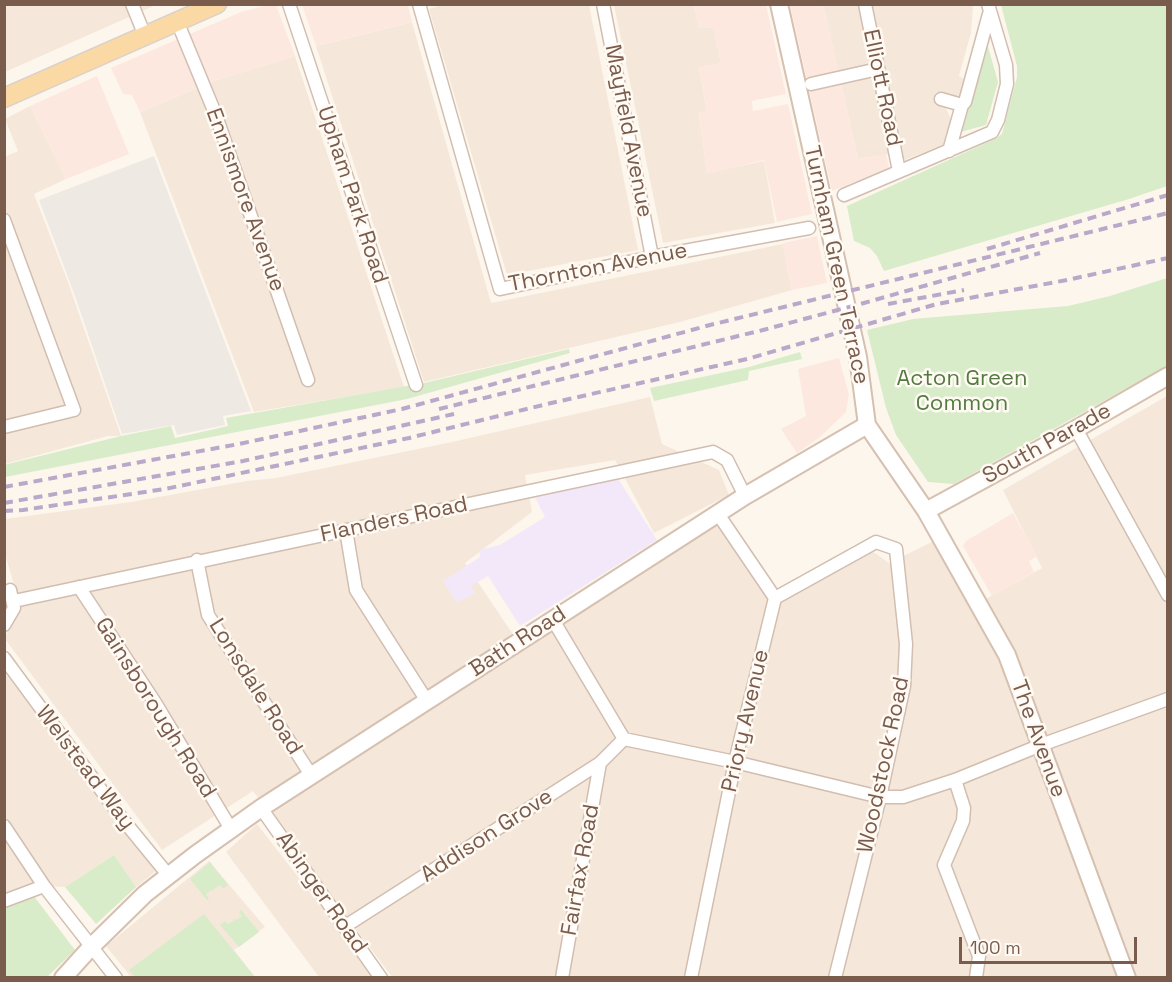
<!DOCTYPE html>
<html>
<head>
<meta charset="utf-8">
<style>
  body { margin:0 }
  #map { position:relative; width:1172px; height:982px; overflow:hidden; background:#fdf6ec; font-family:"Space Grotesk",sans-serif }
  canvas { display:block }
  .frame { position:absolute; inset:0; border:6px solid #7a5c4d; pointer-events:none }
  .scale { position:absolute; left:959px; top:937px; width:178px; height:27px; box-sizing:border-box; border:3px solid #7a5c4d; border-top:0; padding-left:8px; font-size:18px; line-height:21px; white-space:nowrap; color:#7a5c4d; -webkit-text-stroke:4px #fffaf3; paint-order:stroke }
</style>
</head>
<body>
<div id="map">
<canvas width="1172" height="982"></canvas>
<div class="frame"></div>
<div class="scale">100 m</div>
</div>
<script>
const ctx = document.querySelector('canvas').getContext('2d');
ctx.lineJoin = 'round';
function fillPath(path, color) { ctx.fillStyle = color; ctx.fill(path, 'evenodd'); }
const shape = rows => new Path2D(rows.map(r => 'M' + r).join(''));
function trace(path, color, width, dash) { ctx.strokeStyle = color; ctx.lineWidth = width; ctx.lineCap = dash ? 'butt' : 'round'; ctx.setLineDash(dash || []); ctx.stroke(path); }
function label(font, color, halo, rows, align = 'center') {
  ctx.font = font + ' "Space Grotesk",sans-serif'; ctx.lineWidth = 5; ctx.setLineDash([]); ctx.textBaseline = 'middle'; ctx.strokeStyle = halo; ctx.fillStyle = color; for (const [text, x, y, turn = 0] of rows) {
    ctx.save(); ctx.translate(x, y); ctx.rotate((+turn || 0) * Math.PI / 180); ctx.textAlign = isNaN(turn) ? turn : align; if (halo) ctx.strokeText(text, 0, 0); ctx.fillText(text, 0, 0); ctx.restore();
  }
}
const residential = shape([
  [5,4,156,5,5,72],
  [445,4,589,5,638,250,507,275,429,9],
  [614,5,694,5,699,28,713,27,721,63,699,68,707,111,699,113,707,173,764,161,775,223,663,243],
  [823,5,973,5,971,33,959,76,967,81,960,99,937,92,935,100,945,106,953,124,953,133,944,144,902,161,900,152,858,159],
  [412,22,491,303,783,244,792,290,680,322,424,382,316,46],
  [295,56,404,387,254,412,140,112,216,80],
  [30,106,66,179,34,194,68,282,121,436,108,436,5,464,4,157,18,151,5,119],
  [1167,396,1167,977,392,977,253,791,162,850,5,639,18,598,5,554,5,519,131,502,247,481,276,478,452,442,650,397,662,444,719,470,729,495,654,533,615,460,525,475,532,512,465,563,522,648,724,521,774,601,865,546,889,563,936,540,973,606,1042,568,1003,490],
  [4,662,157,870,136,887,114,855,65,887,44,886,5,901],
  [257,824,376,977,319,977,226,852],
  [209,861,265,927,234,950,255,977,131,977,106,946]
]);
const commercial = shape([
  [268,5,276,5,295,56,216,80,140,112,132,95,123,94,111,68,241,12],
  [302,5,408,5,412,22,316,46],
  [694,5,766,5,786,94,752,101,753,111,788,104,812,214,777,222,764,160,707,174,699,113,707,110,699,68,721,63,713,27,699,28],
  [790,5,823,5,858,159,886,154,889,168,832,191],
  [97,76,129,154,66,179,30,106],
  [817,236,827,283,792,290,783,243],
  [839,358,849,395,846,412,819,438,797,453,781,429,806,416,798,369],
  [1013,513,1037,556,1029,561,1034,572,992,596,963,546,966,541]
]);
const industrial = shape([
  [154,156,251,411,223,416,225,425,177,435,174,425,122,434,75,296,39,200]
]);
const education = shape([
  [617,477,657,540,520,626,488,576,471,586,475,593,457,603,443,581,480,557,479,550,500,545,545,517,535,497]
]);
const green = shape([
  [1001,5,1167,5,1167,186,1129,199,884,271,877,256,870,248,854,241,847,206,995,139,1002,134,1017,77,1017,66],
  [987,43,998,82,986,125,957,133],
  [1167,278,1167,366,954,484,928,482,896,435,886,408,867,330,913,319,1068,306,1110,296],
  [569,349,570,353,407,399,5,477,4,465,121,436,171,426,175,438,228,426,226,418,424,383],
  [800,352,802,359,749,371,748,380,654,401,650,388,749,367],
  [114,855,136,887,96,924,65,887],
  [210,862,228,885,223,889,220,885,212,891,211,890,206,894,209,899,207,900,190,879],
  [33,895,75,950,47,977,5,978,5,905],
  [241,910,259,932,239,947,220,925,225,921,228,924,236,919,237,920,242,916,239,912],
  [204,914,255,977,135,977,129,970]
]);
const street = shape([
  [132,4,145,36],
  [289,4,416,385],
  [419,4,500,289,652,257,809,228],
  [603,4,652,257],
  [865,4,899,171],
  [177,21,215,113,308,380],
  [811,84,878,69],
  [941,99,962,105],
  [949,151,962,105,965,102,989,14],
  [844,195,992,132,998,120,1007,84,1006,65,988,4],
  [4,220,74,410,4,427],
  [1076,429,1168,595],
  [718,514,775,598],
  [346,530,356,590,427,701],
  [197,560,208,615,311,775],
  [79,587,156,704,231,829],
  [14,601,713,452,727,460,745,496],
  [553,620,624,739,735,762,880,797,903,797,955,780,1041,745,1168,699],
  [4,625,14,608,10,590],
  [4,658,124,821,169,876],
  [955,780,964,808,963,821,944,865,979,956,976,978],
  [261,808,381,978],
  [4,826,44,886,116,978],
  [4,901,44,886],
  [344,927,600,763,624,739],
  [562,978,600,763],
  [691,978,735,762,775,598,876,542,896,549,906,644,904,686,880,797,835,978]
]);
const secondary = shape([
  [779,4,858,357,867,425,926,511,1007,655,1127,978],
  [926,511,1076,429,1168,376],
  [63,978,91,947,145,894,195,855,261,808,745,496,867,425]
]);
const primary = shape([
  [4,98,217,4]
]);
const rail = shape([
  [987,249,1168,195],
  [888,304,964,290],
  [439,409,763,330,864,303,1040,253],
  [4,487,239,444,402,409,710,325,1168,213],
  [4,503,243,461,454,414],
  [4,511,23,510,165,489,409,438,547,404,747,359,937,304,1067,280,1168,258]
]);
const streetNames = [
  ["Elliott Road",882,88,78],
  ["Mayfield Avenue",628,131,79],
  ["Upham Park Road",352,195,72],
  ["Ennismore Avenue",245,200,70],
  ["Turnham Green Terrace",836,265,78],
  ["Thornton Avenue",598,268,-11],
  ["South Parade",1047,444,-29],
  ["Flanders Road",394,520,-12],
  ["Bath Road",518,642,-33],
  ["Lonsdale Road",255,687,58],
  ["Gainsborough Road",155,708,58],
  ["Priory Avenue",746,721,-77],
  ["The Avenue",1038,739,70],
  ["Woodstock Road",884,765,-78],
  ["Welstead Way",85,768,53],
  ["Addison Grove",487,836,-33],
  ["Fairfax Road",581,870,-80],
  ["Abinger Road",321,893,55]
];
const parkNames = [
  ["Acton Green",962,379],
  ["Common",962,404]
];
fillPath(residential, '#f5e8da');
fillPath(commercial, '#fde8e0');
fillPath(industrial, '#efe9e4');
fillPath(education, '#f3e8fa');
fillPath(green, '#d8ecc9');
trace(street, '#d1beb0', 15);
trace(secondary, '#d6c0b0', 20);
trace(primary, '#dad1cd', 21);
trace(street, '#fff', 12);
trace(secondary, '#fff', 16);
trace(primary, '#fbd9a5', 18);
trace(rail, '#b9a8c9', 4, [9, 6]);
label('22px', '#7a5c4d', '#fffaf3', streetNames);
label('22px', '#537a41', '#fffaf3', parkNames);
</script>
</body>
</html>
